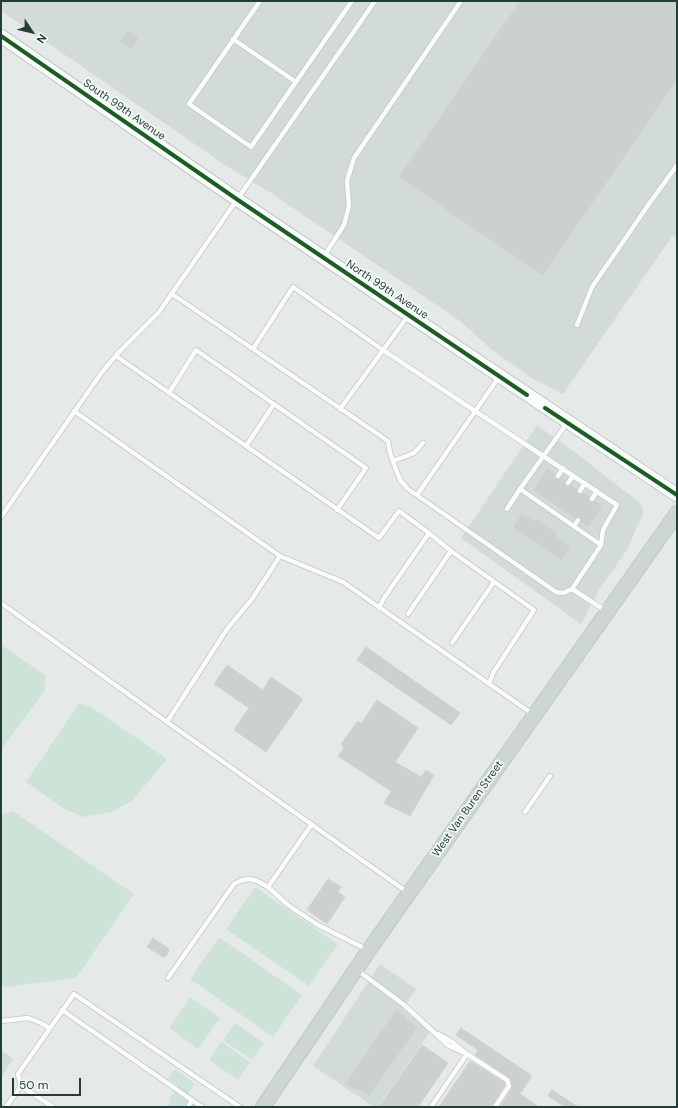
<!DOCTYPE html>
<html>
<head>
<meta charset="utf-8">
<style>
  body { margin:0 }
  #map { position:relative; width:678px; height:1108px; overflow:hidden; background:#e5eae8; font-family:"DM Sans",sans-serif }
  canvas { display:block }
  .frame { position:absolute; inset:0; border:2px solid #233d39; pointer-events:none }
  .north { position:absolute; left:12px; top:12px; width:40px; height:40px; -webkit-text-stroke:3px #f3f9f7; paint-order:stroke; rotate:125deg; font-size:11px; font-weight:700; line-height:16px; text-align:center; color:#233d39 }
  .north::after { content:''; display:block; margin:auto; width:14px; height:18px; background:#233d39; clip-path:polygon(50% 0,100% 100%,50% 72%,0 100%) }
  .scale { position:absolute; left:12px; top:1078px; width:69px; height:18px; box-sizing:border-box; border:2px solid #233d39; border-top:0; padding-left:5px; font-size:12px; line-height:14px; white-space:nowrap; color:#233d39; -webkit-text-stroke:3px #f3f9f7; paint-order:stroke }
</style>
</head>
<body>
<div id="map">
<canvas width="678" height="1108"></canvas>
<div class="frame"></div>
<div class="north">N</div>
<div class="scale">50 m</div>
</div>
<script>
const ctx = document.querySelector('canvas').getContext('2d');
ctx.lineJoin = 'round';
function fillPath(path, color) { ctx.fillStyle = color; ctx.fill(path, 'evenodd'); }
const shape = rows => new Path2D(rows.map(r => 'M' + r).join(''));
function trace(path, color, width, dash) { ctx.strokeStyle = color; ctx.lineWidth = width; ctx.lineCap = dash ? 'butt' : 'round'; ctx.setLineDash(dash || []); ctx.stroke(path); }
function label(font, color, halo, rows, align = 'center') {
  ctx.font = font + ' "DM Sans",sans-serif'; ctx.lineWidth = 3.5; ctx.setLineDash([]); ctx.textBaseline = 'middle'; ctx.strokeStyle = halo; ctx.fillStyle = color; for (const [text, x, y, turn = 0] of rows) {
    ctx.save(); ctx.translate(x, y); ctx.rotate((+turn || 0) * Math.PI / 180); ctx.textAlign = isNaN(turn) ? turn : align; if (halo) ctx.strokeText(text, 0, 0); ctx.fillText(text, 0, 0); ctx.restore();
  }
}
const built = shape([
  [1,1,677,1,677,237,673,235,563,394,533,379,491,349,460,321,271,193,228,167,1,11],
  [537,425,573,451,639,502,643,509,643,516,637,526,629,547,599,590,581,624,461,538],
  [380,964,416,989,404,1007,433,1027,378,1107,374,1107,313,1066],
  [1,1050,13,1059,1,1077]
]);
const green = shape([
  [1,645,45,675,45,690,1,750],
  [79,703,90,706,167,759,133,800,112,812,83,817,63,808,26,782],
  [13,811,134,894,76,978,6,987,1,984,1,816,3,814],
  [255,887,338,944,309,986,226,929],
  [219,937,302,995,273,1037,190,979],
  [190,997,220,1018,198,1049,169,1028],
  [235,1023,264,1043,252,1060,223,1040],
  [221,1042,250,1062,238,1080,209,1060],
  [176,1070,195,1084,188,1093,203,1104,200,1107,167,1107,171,1101,169,1099,178,1086,168,1078,173,1071]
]);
const building = shape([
  [520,1,677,1,677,79,543,275,399,177,520,1],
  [128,31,138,38,131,48,121,41,128,31],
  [548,469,555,474,554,476,556,479,558,480,561,478,565,481,564,484,566,486,569,487,571,485,577,489,576,491,578,494,580,495,583,493,589,497,588,499,590,502,592,503,595,501,602,506,588,527,581,522,580,517,578,516,575,518,533,490,548,469],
  [522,514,535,522,536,520,557,534,556,537,570,546,561,559,513,527,522,514],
  [366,647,460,713,451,725,357,660,366,647],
  [227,665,263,690,271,677,303,699,266,752,234,730,249,708,214,684,227,665],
  [377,700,418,728,395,762,421,777,426,770,434,775,410,816,384,803,391,791,338,756,344,748,341,744,358,721,361,724,377,700],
  [328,879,341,887,338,892,345,897,327,924,307,910,328,879],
  [153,938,169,949,168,950,169,951,165,957,164,956,163,957,147,947,153,938],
  [396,1011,406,1017,404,1019,417,1027,369,1096,357,1088,356,1090,346,1083,396,1011],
  [461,1028,532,1076,520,1094,539,1107,500,1107,512,1088,511,1079,475,1055,478,1050,456,1035,461,1028],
  [422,1045,448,1063,418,1107,379,1107,422,1045],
  [470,1061,504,1082,505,1085,491,1107,439,1107,470,1061],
  [552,1090,578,1107,565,1107,548,1096,552,1090]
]);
const lane = shape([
  [260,1,189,104,251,147,352,1],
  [233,39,296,82],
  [324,256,344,225,349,206,347,181,354,158,461,1],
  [172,294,253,349],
  [577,325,592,287,649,204,677,165],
  [116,356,379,538,399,511,429,533],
  [169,393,196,350,366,468,337,510],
  [340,409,408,316],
  [74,411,280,556],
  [567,423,520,489,601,545],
  [246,446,274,404],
  [393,461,414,453,423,443],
  [558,476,563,468],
  [568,483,573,476],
  [580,491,585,483],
  [417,495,499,377],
  [592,499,597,491],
  [507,509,520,489],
  [1,517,102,372,119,352,159,312,375,1],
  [574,526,578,520],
  [572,589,563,593,556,592,408,489,400,480,390,453,388,441,253,349,293,287,383,350,617,505,603,530,601,545,572,589,606,611],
  [1,603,167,722],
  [379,608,384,598,429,533,451,551],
  [408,614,451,551,534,610,493,673,489,684],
  [452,643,494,582],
  [525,812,550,776],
  [268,887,288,905,318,925,368,950],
  [407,892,167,722,227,629,252,599,280,556,343,582,534,715],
  [357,970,403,1004,449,1046,467,1054],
  [168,978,234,884,242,880,250,879,257,881,268,887,312,824],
  [62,1010,202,1107],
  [1,1021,28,1018,41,1023,49,1028],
  [438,1034,451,1041,467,1054,507,1080,509,1086,495,1107],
  [6,1107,21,1086],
  [53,1107,21,1086,18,1074,74,994,240,1107],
  [188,1107,192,1100],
  [431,1107,467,1054]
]);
const secondary = shape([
  [1,36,238,200,677,495]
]);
const primary = shape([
  [263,1107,369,950,677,513]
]);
const cycleway = shape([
  [1,36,238,200,527,395],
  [545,408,677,495]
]);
const streetNames = [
  ["South 99th Avenue",124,110,35],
  ["North 99th Avenue",387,290,34],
  ["West Van Buren Street",468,809,-55]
];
fillPath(built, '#d3dbd8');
fillPath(green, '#cee3d7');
fillPath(building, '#ccd1d0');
trace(building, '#ced3d1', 1);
trace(lane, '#c2c7c5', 6);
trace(secondary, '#c0c8c5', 15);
trace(primary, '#bdc6c4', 16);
trace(lane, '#fbfcfc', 4.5);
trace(secondary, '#fbfcfc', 13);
trace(primary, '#ced6d4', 14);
trace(cycleway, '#1b5e20', 4);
label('11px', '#233d39', '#f3f9f7', streetNames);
</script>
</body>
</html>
